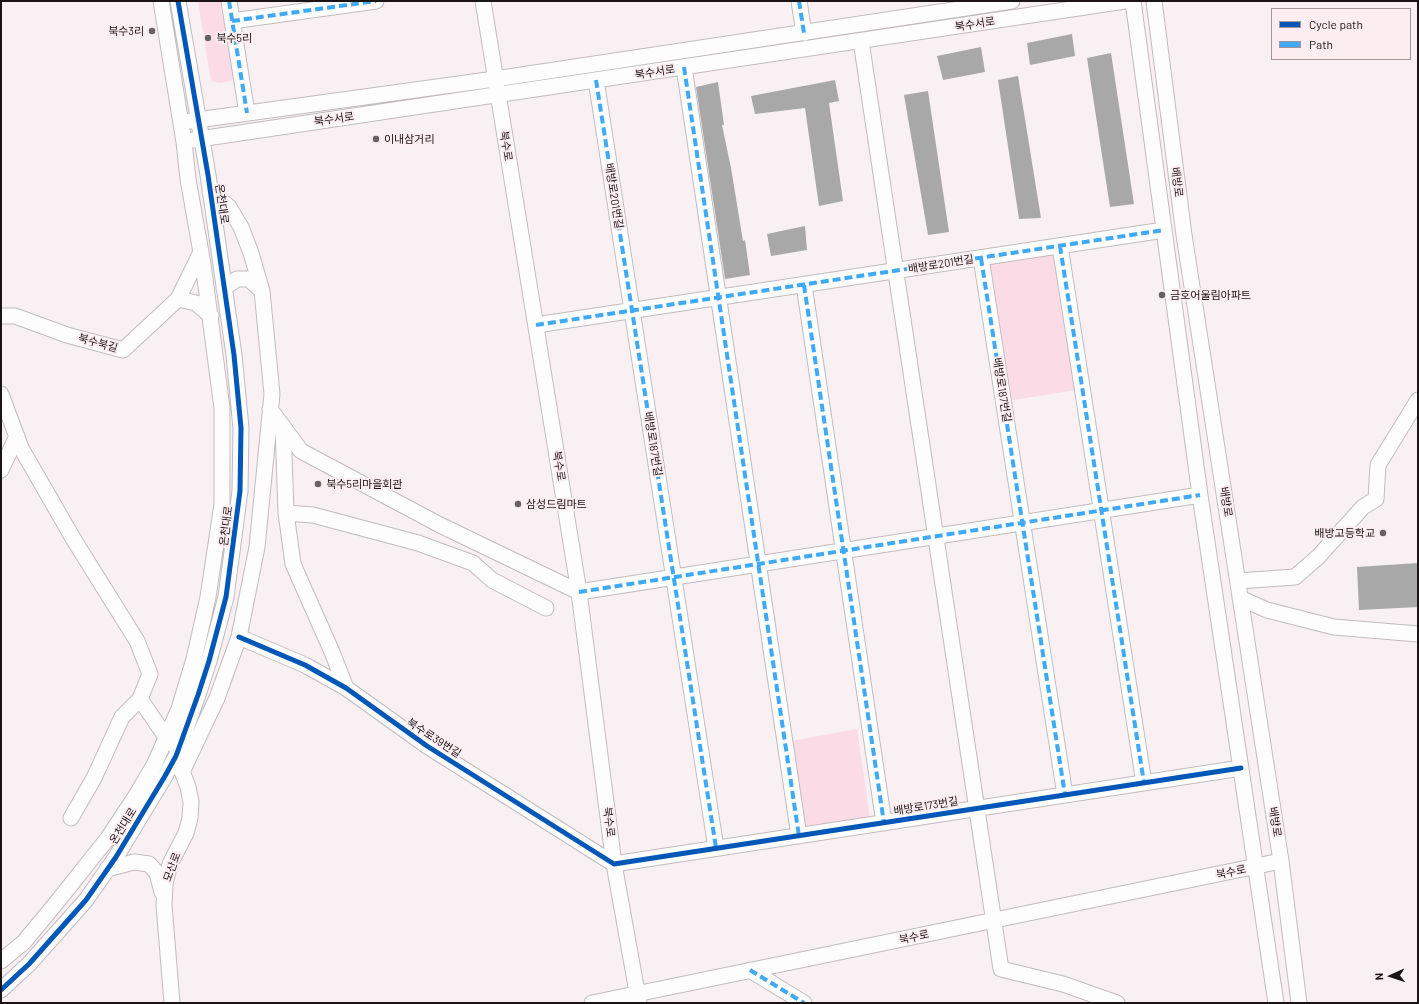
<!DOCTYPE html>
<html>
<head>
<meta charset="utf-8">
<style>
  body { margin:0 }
  #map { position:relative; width:1419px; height:1004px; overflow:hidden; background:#f8f0f2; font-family:Barlow,sans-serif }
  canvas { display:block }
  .frame { position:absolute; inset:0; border:2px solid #1a1416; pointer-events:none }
  .legend { position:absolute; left:1271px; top:8px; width:140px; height:52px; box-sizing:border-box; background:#fcedf1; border:1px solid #a29699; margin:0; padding:5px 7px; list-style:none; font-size:12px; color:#1a1416 }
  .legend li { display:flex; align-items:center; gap:8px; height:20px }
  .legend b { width:20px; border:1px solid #a29699 }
  .north { position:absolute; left:1371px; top:956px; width:40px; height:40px; -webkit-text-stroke:3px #fcedf1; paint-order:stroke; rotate:267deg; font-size:11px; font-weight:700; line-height:16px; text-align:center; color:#1a1416 }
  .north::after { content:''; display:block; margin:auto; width:14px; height:18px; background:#1a1416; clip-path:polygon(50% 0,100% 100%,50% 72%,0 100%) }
</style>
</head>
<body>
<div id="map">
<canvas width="1419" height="1004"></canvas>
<div class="frame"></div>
<ul class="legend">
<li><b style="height:5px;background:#0057b8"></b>Cycle path</li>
<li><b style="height:5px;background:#3fa9f5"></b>Path</li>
</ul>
<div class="north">N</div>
</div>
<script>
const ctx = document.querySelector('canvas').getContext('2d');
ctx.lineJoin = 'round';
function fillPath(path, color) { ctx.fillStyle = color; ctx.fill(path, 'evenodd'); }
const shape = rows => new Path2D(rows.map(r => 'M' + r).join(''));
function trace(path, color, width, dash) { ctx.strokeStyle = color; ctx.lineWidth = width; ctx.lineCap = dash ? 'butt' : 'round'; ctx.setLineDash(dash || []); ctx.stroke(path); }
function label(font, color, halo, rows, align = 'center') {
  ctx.font = font + ' Barlow,"Noto Sans KR",sans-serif'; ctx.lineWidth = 4; ctx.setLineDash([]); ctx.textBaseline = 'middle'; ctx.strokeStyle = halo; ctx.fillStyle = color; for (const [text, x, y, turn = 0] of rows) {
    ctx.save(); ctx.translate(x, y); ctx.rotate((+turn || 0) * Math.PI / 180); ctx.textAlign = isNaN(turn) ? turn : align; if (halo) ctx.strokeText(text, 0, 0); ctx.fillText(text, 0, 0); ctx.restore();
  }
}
const green = shape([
  [198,1,222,1,235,77,231,81,219,83,211,81],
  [1060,243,1082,389,1007,401,983,254],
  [857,729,870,818,803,829,792,741]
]);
const building = shape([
  [1072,34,1075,56,1030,65,1027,43],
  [981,47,985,72,943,80,937,56],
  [1111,53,1134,204,1110,207,1087,58],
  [1018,76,1041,218,1019,219,998,80],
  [835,80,839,101,829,103,843,201,819,206,805,108,755,114,751,96],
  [718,82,724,125,722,125,731,168,743,241,745,240,750,275,725,279,696,87],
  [928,91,949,232,928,235,904,95],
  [805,226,807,250,771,256,767,234],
  [1418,563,1418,607,1359,610,1357,567]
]);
const minor = shape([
  [229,1,247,113],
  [483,1,579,592,614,864,639,1003],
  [799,1,804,33],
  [1133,1,1200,495,1276,1003],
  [1154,1,1184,235,1281,861,1299,1003],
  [232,21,376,1],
  [861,41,1001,969,1063,984,1117,1003],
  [684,67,799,836],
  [596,80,716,848],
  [190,121,495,79,1012,1],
  [193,140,1125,1],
  [1060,246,1144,783],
  [981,258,1065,795],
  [804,285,884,823],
  [224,288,237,279,249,279,262,291],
  [178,299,196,303,211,316],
  [1,316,15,316,67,335,123,350,178,299,201,252],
  [536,325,1164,230],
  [1,394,21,448,74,540,137,641,150,674,140,699,122,717,94,778,71,818],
  [270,409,301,451,440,525,579,592,1200,495],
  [283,426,286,513,293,564,332,652,346,688],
  [1,470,17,436],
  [286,513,313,515,418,543,473,563,492,580,546,608],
  [1238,581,1295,577,1318,557,1363,507,1376,499,1378,465,1418,400],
  [1240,598,1267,610,1334,627,1418,634],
  [239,637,305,665,346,688,427,746,614,864,1241,768],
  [140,699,170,743],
  [182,772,217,698,239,637,257,547,272,394,262,291,251,253,241,227,229,207,210,192],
  [107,869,134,862,149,864,157,873,162,892],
  [1,961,24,942,57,902,108,838,135,797,154,765,179,709,194,659,208,597,222,504,222,408,203,264,188,179,184,142,161,1],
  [750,970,804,1003],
  [1,990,29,964,86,900,116,857,165,776,176,756,198,695,209,661,226,597,240,491,241,428,234,355,208,175,178,1],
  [172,1003,164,905,165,884,170,864,186,833,190,818,191,802,188,787,179,763],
  [592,1003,1281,861]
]);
const quiet = shape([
  [229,1,247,113],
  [799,1,804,33],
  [232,21,376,1],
  [684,67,799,836],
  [596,80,716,848],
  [1060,246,1144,783],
  [981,258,1065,795],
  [804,285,884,823],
  [536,325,1164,230],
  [579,592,1200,495],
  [750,970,804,1003]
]);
const cycleway = shape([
  [239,637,305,665,346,688,427,746,614,864,1241,768],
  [1,990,29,964,86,900,116,857,165,776,176,756,198,695,209,661,226,597,240,491,241,428,234,355,208,175,178,1]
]);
const markers = [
  [152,31,4,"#686163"],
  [208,38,4,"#686163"],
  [376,139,4,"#686163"],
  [1162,295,4,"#686163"],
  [318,484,4,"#686163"],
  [518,504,4,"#686163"],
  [1383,533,4,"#686163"]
];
const streetNames = [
  ["북수서로",975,24,-9],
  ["북수서로",655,72,-9],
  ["북수서로",334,119,-8],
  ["북수로",506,146,81],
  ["배방로",1177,182,83],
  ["배방로201번길",614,196,81],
  ["온천대로",222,204,82],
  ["배방로201번길",941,264,-9],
  ["북수북길",98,343,16],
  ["배방로187번길",1002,390,81],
  ["배방로187번길",653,444,81],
  ["북수로",559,466,81],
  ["배방로",1226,502,81],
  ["온천대로",226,526,-83],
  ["북수로39번길",434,738,33],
  ["배방로173번길",926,806,-9],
  ["북수로",609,822,83],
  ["배방로",1275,822,81],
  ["온천대로",123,826,-58],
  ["모산로",172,867,-70],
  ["북수로",1231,872,-12],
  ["북수로",914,937,-12]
];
const poiNames = [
  ["북수3리",144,31,"right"],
  ["북수5리",216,38],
  ["이내삼거리",384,139],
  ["금호어울림아파트",1170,295],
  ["북수5리마을회관",326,484],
  ["삼성드림마트",526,504],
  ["배방고등학교",1375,533,"right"]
];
fillPath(green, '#fbdbe5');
fillPath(building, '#a8a8a9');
trace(minor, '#c2bbbd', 17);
trace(minor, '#fefdfd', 15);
trace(quiet, '#3fa9f5', 4, [8, 4]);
trace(cycleway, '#0057b8', 5);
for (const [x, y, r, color] of markers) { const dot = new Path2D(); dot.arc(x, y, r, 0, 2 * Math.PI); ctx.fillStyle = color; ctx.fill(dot); trace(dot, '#fcedf1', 1.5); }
label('11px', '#1a1416', '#fcedf1', streetNames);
label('11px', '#1a1416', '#fcedf1', poiNames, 'left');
</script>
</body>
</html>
